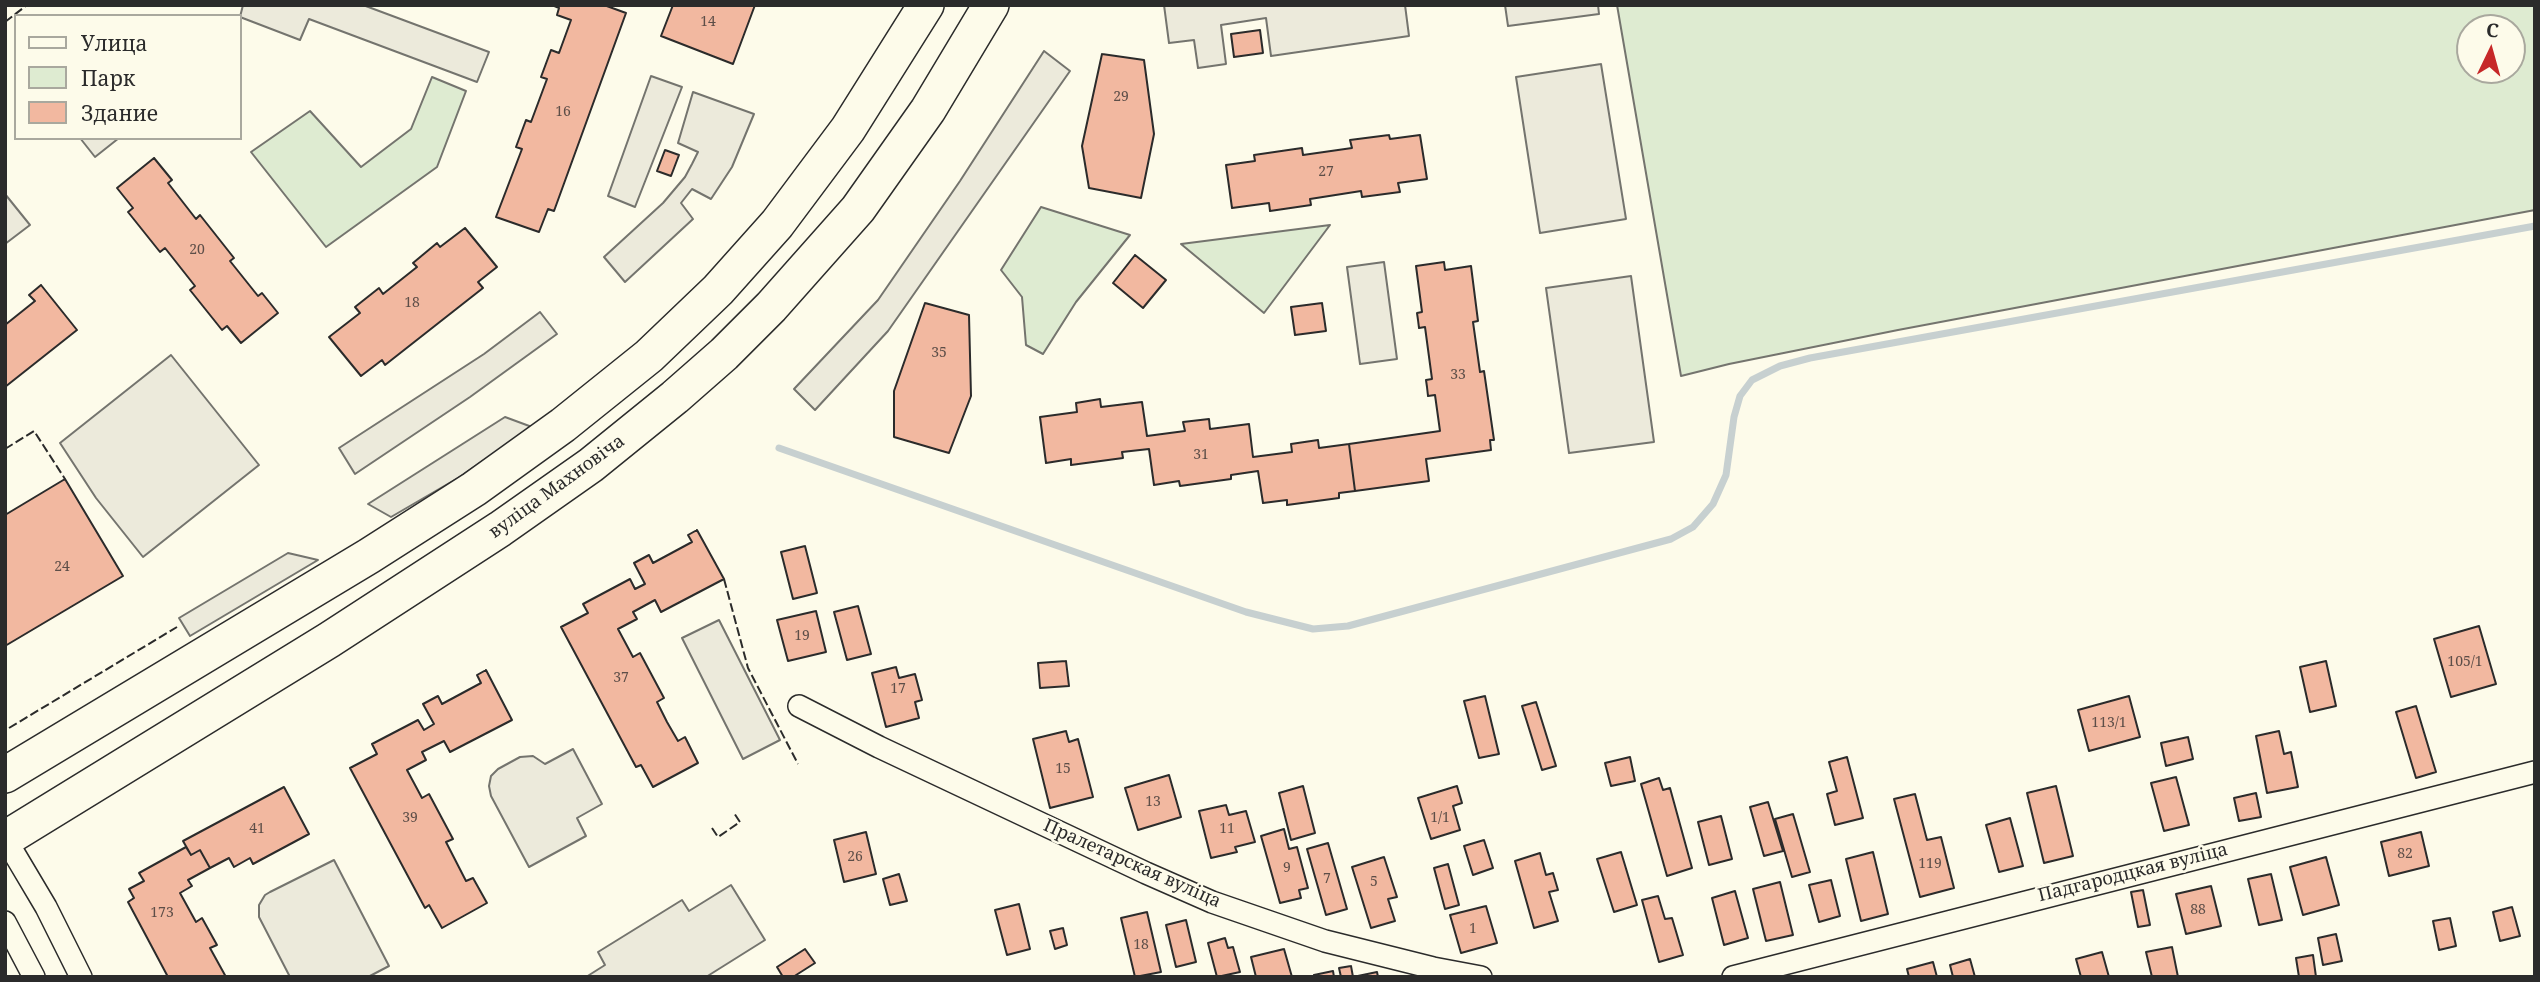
<!DOCTYPE html>
<html>
<head>
<meta charset="utf-8">
<style>
  body { margin:0 }
  #map { position:relative; width:2540px; height:982px; overflow:hidden; background:#fdfbea; font-family:"Noto Serif",serif }
  canvas { display:block }
  .frame { position:absolute; inset:0; border:7px solid #2b2b2b; pointer-events:none }
  .legend { position:absolute; left:14px; top:14px; width:228px; height:126px; box-sizing:border-box; background:#fdfbea; border:2px solid #a9a89e; margin:0; padding:9px 12px; list-style:none; font-size:21px; color:#2b2b2b }
  .legend li { display:flex; align-items:center; gap:14px; height:35px }
  .legend b { width:35px; border:2px solid #a9a89e }
  .north { position:absolute; left:2456px; top:14px; width:70px; height:70px; box-sizing:border-box; background:#fdfbea; border:2px solid #a9a89e; border-radius:50%; rotate:5deg; font-size:19px; font-weight:700; line-height:28px; text-align:center; color:#2b2b2b }
  .north::after { content:''; display:block; margin:auto; width:24px; height:32px; background:#c62828; clip-path:polygon(50% 0,100% 100%,50% 72%,0 100%) }
</style>
</head>
<body>
<div id="map">
<canvas width="2540" height="982"></canvas>
<div class="frame"></div>
<ul class="legend">
<li><b style="height:9px;background:#fdfbea"></b>Улица</li>
<li><b style="height:19px;background:#deebd1"></b>Парк</li>
<li><b style="height:19px;background:#f2b8a0"></b>Здание</li>
</ul>
<div class="north">С</div>
</div>
<script>
const ctx = document.querySelector('canvas').getContext('2d');
ctx.lineJoin = 'round';
function fillPath(path, color) { ctx.fillStyle = color; ctx.fill(path, 'evenodd'); }
const shape = rows => new Path2D(rows.map(r => 'M' + r).join(''));
function trace(path, color, width, dash) { ctx.strokeStyle = color; ctx.lineWidth = width; ctx.lineCap = dash ? 'butt' : 'round'; ctx.setLineDash(dash || []); ctx.stroke(path); }
function label(font, color, halo, rows, align = 'center') {
  ctx.font = font + ' "Noto Serif",serif'; ctx.lineWidth = 5; ctx.setLineDash([]); ctx.textBaseline = 'middle'; ctx.strokeStyle = halo; ctx.fillStyle = color; for (const [text, x, y, turn = 0] of rows) {
    ctx.save(); ctx.translate(x, y); ctx.rotate((+turn || 0) * Math.PI / 180); ctx.textAlign = isNaN(turn) ? turn : align; if (halo) ctx.strokeText(text, 0, 0); ctx.fillText(text, 0, 0); ctx.restore();
  }
}
const green = shape([
  [1617,5,2535,5,2535,210,1898,330,1729,364,1681,376,1617,5],
  [2470,28,2512,28,2512,70,2470,70,2470,28],
  [432,77,466,91,437,167,326,247,251,152,310,111,361,167,411,129,432,77],
  [1041,207,1130,235,1076,302,1043,354,1026,345,1022,297,1001,270,1041,207],
  [1330,225,1264,313,1181,244,1330,225]
]);
const parking = shape([
  [243,5,363,5,489,52,477,82,309,19,300,40,240,17,243,5],
  [1164,5,1405,5,1409,36,1271,56,1266,18,1221,25,1226,64,1198,68,1194,40,1169,43,1164,5],
  [1505,5,1598,5,1599,14,1508,26,1505,5],
  [1044,51,1070,71,888,331,815,410,794,389,878,300,960,181,1044,51],
  [1601,64,1626,219,1540,233,1516,77,1601,64],
  [651,76,682,87,635,207,608,196,651,76],
  [693,92,754,114,732,167,711,199,692,189,681,203,693,219,625,282,604,257,663,203,685,177,692,164,698,152,678,143,693,92],
  [80,138,119,138,95,157,80,138],
  [5,194,30,225,5,244,5,194],
  [1384,262,1397,359,1360,364,1347,267,1384,262],
  [1631,276,1654,442,1569,453,1546,288,1631,276],
  [540,312,557,334,470,397,355,474,339,448,484,354,540,312],
  [171,355,259,465,143,557,96,498,60,443,171,355],
  [505,417,532,427,458,478,391,517,368,504,505,417],
  [288,553,318,560,190,636,179,618,288,553],
  [719,620,780,740,743,759,682,638,719,620],
  [573,749,602,804,577,818,586,836,529,867,491,796,489,786,491,776,498,769,520,757,533,756,545,764,573,749],
  [334,860,389,966,368,977,290,977,259,917,259,905,265,895,270,892,334,860],
  [731,885,765,940,706,977,586,977,605,965,598,952,682,900,689,911,731,885]
]);
const stream = shape([
  [779,448,1246,612,1313,629,1348,626,1671,539,1693,527,1713,504,1726,475,1734,417,1740,396,1752,380,1780,366,1810,358,2535,226]
]);
const building = shape([
  [552,5,604,5,626,13,554,211,548,209,539,232,496,217,522,149,516,147,526,120,531,122,547,79,541,77,551,50,559,53,571,20,557,15,559,8,552,5],
  [673,5,755,5,733,64,661,36,673,5],
  [1260,30,1263,53,1234,57,1231,34,1260,30],
  [1102,54,1144,60,1154,134,1141,198,1089,188,1082,146,1102,54],
  [1389,135,1390,139,1420,135,1427,179,1398,183,1400,192,1362,197,1361,191,1310,199,1311,205,1270,211,1269,203,1232,208,1226,165,1255,161,1254,155,1302,148,1303,155,1352,148,1350,140,1389,135],
  [665,150,679,155,671,176,657,171,665,150],
  [154,158,172,180,168,183,196,219,200,215,234,258,230,261,258,296,262,293,278,313,241,343,227,326,222,330,190,290,195,286,165,248,160,252,128,212,133,208,117,188,154,158],
  [465,228,497,267,478,282,483,288,385,365,382,360,361,376,329,337,360,313,355,307,379,288,383,294,417,267,413,263,437,243,440,247,465,228],
  [1135,255,1166,280,1143,308,1113,283,1135,255],
  [1444,262,1445,270,1471,266,1478,321,1473,322,1480,372,1484,371,1494,440,1490,440,1491,450,1426,459,1429,481,1355,491,1349,444,1440,431,1435,395,1428,396,1427,387,1426,380,1432,379,1425,327,1419,328,1418,320,1417,313,1422,312,1416,266,1444,262],
  [41,285,77,330,5,387,5,325,35,301,29,295,41,285],
  [925,303,969,315,971,396,949,453,894,437,894,391,925,303],
  [1322,303,1326,331,1295,335,1291,307,1322,303],
  [1100,399,1101,407,1142,402,1147,436,1185,431,1183,422,1209,419,1210,429,1249,424,1253,457,1292,452,1291,444,1318,440,1319,448,1349,444,1355,491,1339,493,1339,498,1287,505,1287,500,1263,503,1258,471,1231,475,1231,479,1180,486,1179,481,1154,485,1149,449,1122,452,1123,458,1071,465,1071,459,1046,463,1040,417,1077,412,1076,403,1100,399],
  [65,479,123,576,5,646,5,515,65,479],
  [697,530,724,579,661,612,655,600,633,612,637,619,618,629,633,657,640,653,664,698,657,702,667,722,678,741,685,737,698,763,653,787,641,765,636,767,561,627,588,613,583,604,630,579,635,589,645,584,634,563,649,555,653,563,692,542,688,535,697,530],
  [805,546,817,593,793,599,781,552,805,546],
  [858,606,871,654,847,660,834,612,858,606],
  [816,611,826,652,788,661,777,620,816,611],
  [2479,626,2496,684,2451,697,2434,639,2479,626],
  [1066,661,1069,686,1040,688,1038,663,1066,661],
  [2326,661,2336,706,2310,712,2300,667,2326,661],
  [896,667,899,678,915,674,922,700,915,702,919,718,886,727,872,673,896,667],
  [486,670,512,720,450,752,444,741,422,752,426,760,407,770,422,798,429,794,453,839,446,842,466,881,473,878,487,903,442,928,429,905,425,908,350,768,377,754,372,744,418,720,424,730,434,724,423,704,438,696,442,704,481,683,477,675,486,670],
  [1485,696,1499,754,1479,758,1464,701,1485,696],
  [2129,696,2140,737,2089,751,2078,710,2129,696],
  [1536,702,1556,766,1542,770,1522,706,1536,702],
  [2416,706,2436,772,2416,778,2396,712,2416,706],
  [1066,731,1069,742,1078,739,1093,797,1050,808,1033,739,1066,731],
  [2279,731,2284,754,2291,752,2298,787,2267,793,2256,736,2279,731],
  [2188,737,2193,759,2166,766,2161,743,2188,737],
  [1630,757,1635,781,1611,786,1605,763,1630,757],
  [1847,757,1863,818,1835,825,1827,794,1837,791,1829,762,1847,757],
  [1169,775,1181,817,1138,830,1125,788,1169,775],
  [2176,777,2189,825,2164,831,2151,783,2176,777],
  [1659,778,1663,790,1670,788,1692,868,1667,876,1641,784,1659,778],
  [1303,786,1315,833,1291,840,1279,793,1303,786],
  [1457,786,1462,803,1453,806,1460,830,1431,839,1418,798,1457,786],
  [2056,786,2073,856,2044,863,2027,793,2056,786],
  [284,787,309,834,253,864,250,858,234,867,229,858,210,868,200,850,191,855,183,841,284,787],
  [2256,793,2261,817,2239,821,2234,798,2256,793],
  [1915,794,1927,840,1941,837,1954,888,1920,897,1894,799,1915,794],
  [1768,802,1783,851,1764,856,1750,807,1768,802],
  [1226,805,1229,815,1246,811,1255,842,1235,847,1237,852,1211,858,1199,811,1226,805],
  [1793,814,1810,872,1792,877,1775,819,1793,814],
  [1721,816,1732,859,1709,865,1698,822,1721,816],
  [2010,818,2023,866,1999,872,1986,825,2010,818],
  [1284,829,1289,849,1297,847,1308,888,1299,890,1301,898,1280,903,1261,836,1284,829],
  [866,832,876,874,844,882,834,840,866,832],
  [2421,832,2429,866,2389,876,2381,842,2421,832],
  [1484,840,1493,868,1473,875,1464,846,1484,840],
  [1328,843,1347,909,1326,915,1307,849,1328,843],
  [186,847,191,855,200,850,210,868,188,880,192,886,180,893,196,922,202,918,217,945,210,948,226,977,168,977,128,902,134,898,129,889,144,881,139,873,186,847],
  [1621,852,1637,905,1614,912,1597,859,1621,852],
  [1873,852,1888,914,1861,921,1846,859,1873,852],
  [1540,853,1546,875,1553,873,1558,890,1549,892,1558,921,1534,928,1515,861,1540,853],
  [1384,857,1397,897,1388,899,1395,921,1371,928,1352,867,1384,857],
  [2326,857,2339,905,2303,915,2290,867,2326,857],
  [1448,864,1459,905,1445,909,1434,868,1448,864],
  [899,874,907,901,890,905,883,879,899,874],
  [2271,874,2282,920,2259,925,2248,879,2271,874],
  [1831,880,1840,916,1819,922,1809,885,1831,880],
  [1780,882,1793,935,1766,941,1753,889,1780,882],
  [2211,886,2221,926,2186,934,2176,894,2211,886],
  [2143,890,2150,925,2138,927,2131,892,2143,890],
  [1735,891,1748,938,1724,945,1712,898,1735,891],
  [1658,896,1665,919,1672,918,1683,955,1659,962,1642,900,1658,896],
  [1019,904,1030,949,1007,955,995,910,1019,904],
  [1486,906,1497,943,1461,953,1450,915,1486,906],
  [2512,907,2520,936,2500,941,2493,912,2512,907],
  [1147,912,1161,972,1135,977,1121,918,1147,912],
  [2450,918,2456,946,2439,950,2433,921,2450,918],
  [1186,920,1196,962,1176,967,1166,925,1186,920],
  [1063,928,1067,945,1055,949,1050,931,1063,928],
  [2336,934,2342,961,2323,965,2318,938,2336,934],
  [1225,938,1228,948,1233,947,1240,972,1217,977,1208,943,1225,938],
  [2172,947,2178,977,2152,977,2146,952,2172,947],
  [805,949,815,963,793,977,783,977,777,967,805,949],
  [1284,949,1292,977,1256,977,1251,957,1284,949],
  [2102,952,2109,977,2081,977,2076,959,2102,952],
  [2313,955,2316,977,2299,977,2296,958,2313,955],
  [1970,959,1975,977,1953,977,1950,965,1970,959],
  [1933,962,1937,977,1909,977,1907,969,1933,962],
  [1351,966,1353,977,1341,977,1339,968,1351,966],
  [1333,971,1334,977,1315,977,1314,975,1333,971],
  [1377,972,1378,977,1353,977,1377,972]
]);
const street = shape([
  [799,706,879,747,1146,873,1212,902,1325,941,1433,968,1481,977],
  [5,838,46,907,81,977],
  [5,922,34,977],
  [1733,977,2535,772]
]);
const primary = shape([
  [5,775,369,556,474,489,563,425,649,356,718,290,777,224,848,129,926,5],
  [5,839,329,640,500,529,591,465,675,397,724,354,771,307,858,209,928,110,991,5]
]);
const fence = shape([
  [5,22,27,5],
  [5,449,34,431,65,479],
  [724,579,748,668,798,764],
  [9,728,177,627],
  [712,828,718,837,740,822,734,813]
]);
const numberNames = [
  ["14",708,22],
  ["29",1121,97],
  ["16",563,112],
  ["27",1326,172],
  ["20",197,250],
  ["18",412,303],
  ["35",939,353],
  ["33",1458,375],
  ["31",1201,455],
  ["24",62,567],
  ["19",802,636],
  ["105/1",2465,662],
  ["37",621,678],
  ["17",898,689],
  ["113/1",2109,723],
  ["15",1063,769],
  ["13",1153,802],
  ["39",410,818],
  ["1/1",1440,818],
  ["41",257,829],
  ["11",1227,829],
  ["82",2405,854],
  ["26",855,857],
  ["119",1930,864],
  ["9",1287,868],
  ["7",1327,879],
  ["5",1374,882],
  ["88",2198,910],
  ["173",162,913],
  ["1",1473,929],
  ["18",1141,945]
];
const streetNames = [
  ["вуліца Махновіча",557,487,-36],
  ["Пралетарская вуліца",1132,864,24],
  ["Падгародцкая вуліца",2133,873,-14]
];
fillPath(green, '#deebd1');
trace(green, '#74746e', 2);
fillPath(parking, '#eceadb');
trace(parking, '#74746e', 2);
trace(stream, '#c7d0d0', 7);
fillPath(building, '#f2b8a0');
trace(building, '#2b2b2b', 2);
trace(street, '#2b2b2b', 24);
trace(primary, '#2b2b2b', 38);
trace(street, '#fdfbea', 21);
trace(primary, '#fdfbea', 35);
trace(fence, '#2b2b2b', 2, [9, 3.5]);
label('14px', '#5d4e48', null, numberNames);
label('18px', '#2b2b2b', '#fdfbea', streetNames);
</script>
</body>
</html>
